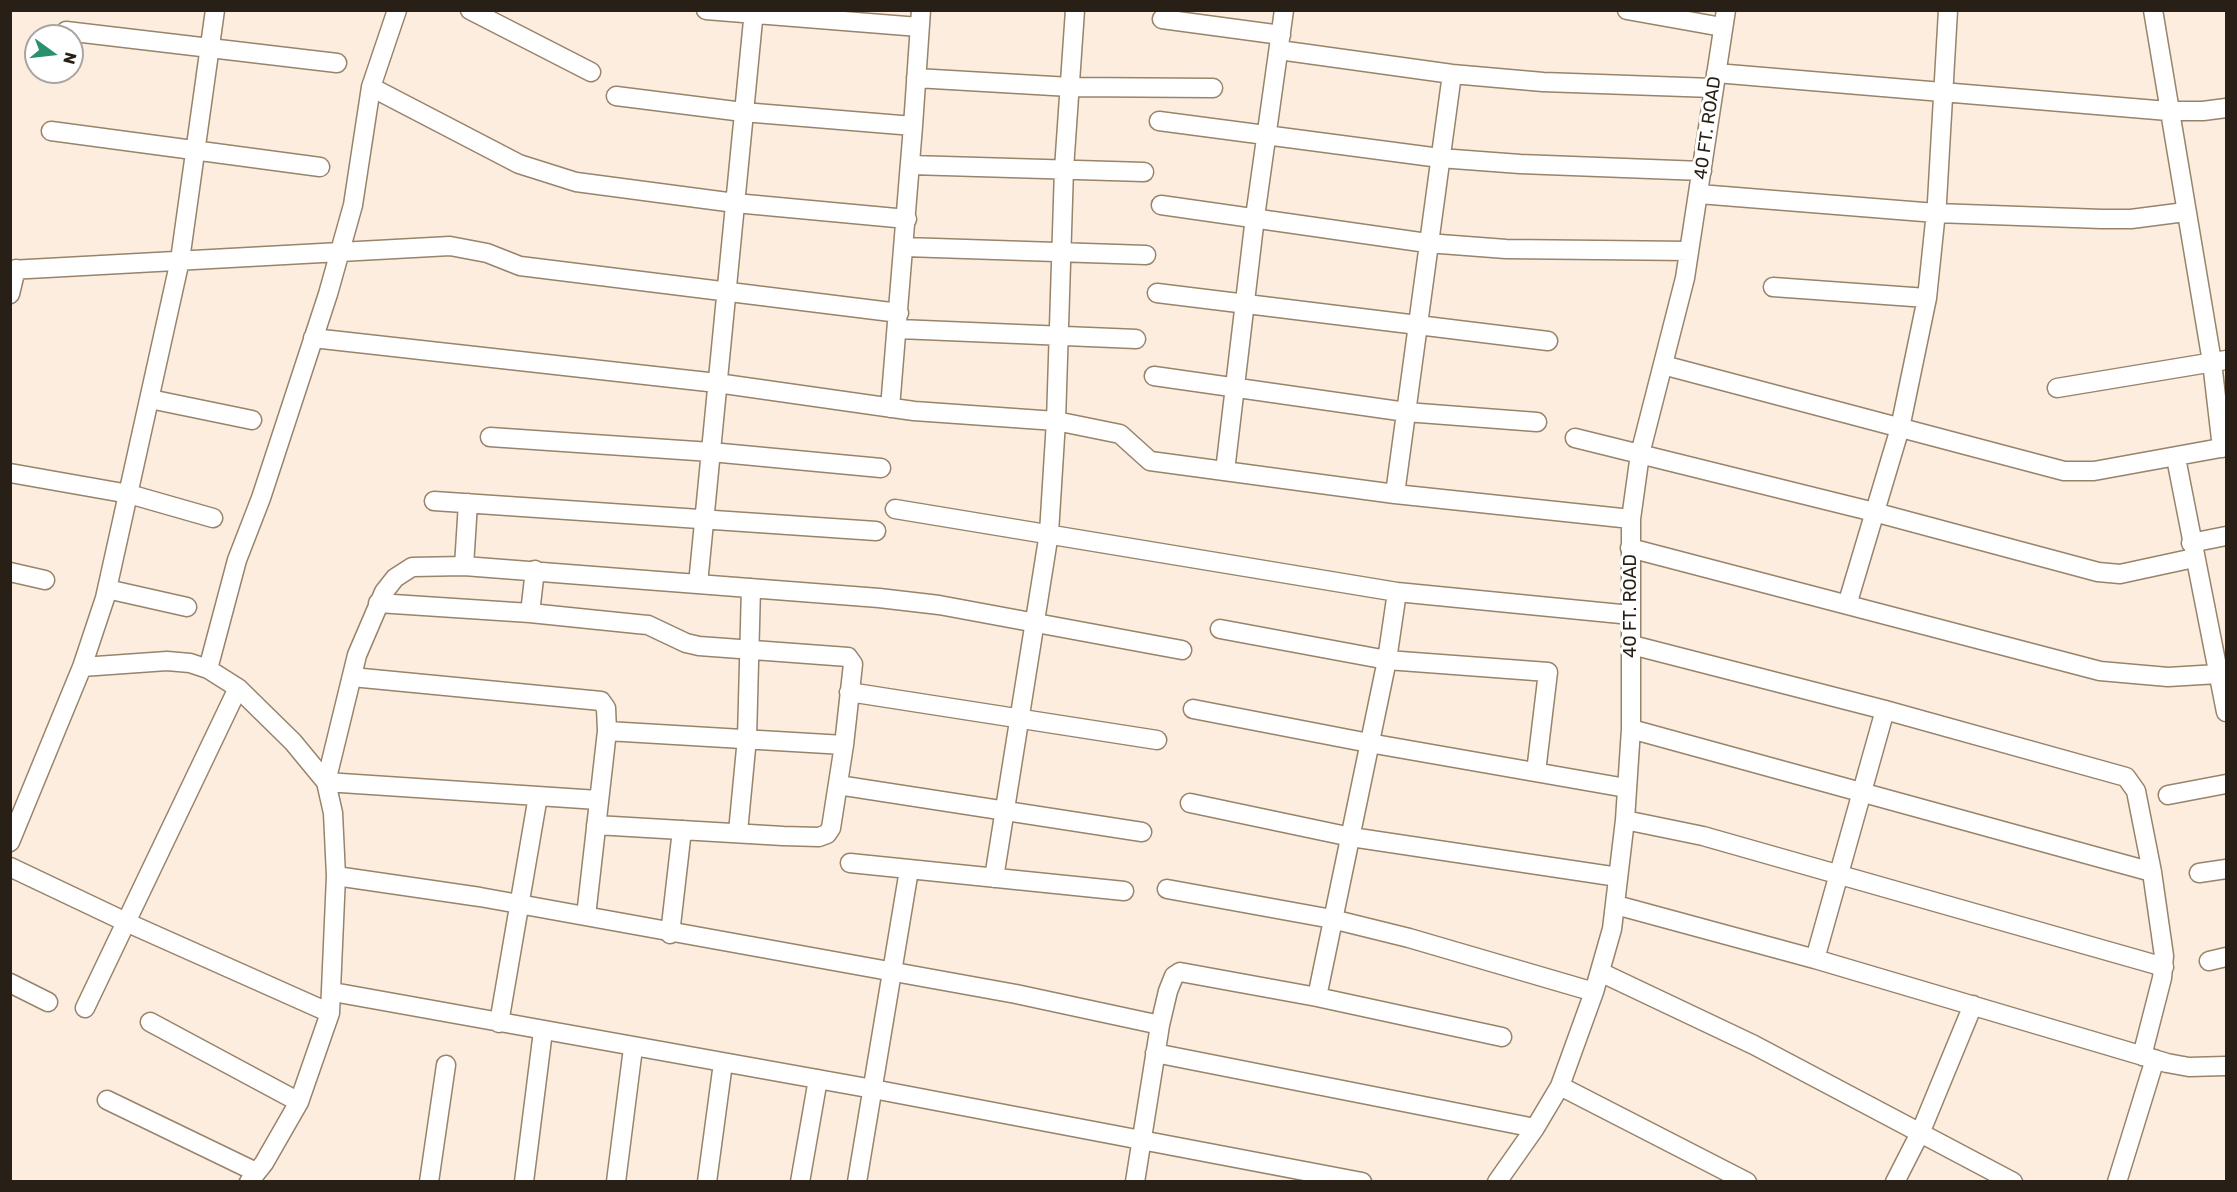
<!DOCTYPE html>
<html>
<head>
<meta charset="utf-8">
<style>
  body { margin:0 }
  #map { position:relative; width:2237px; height:1192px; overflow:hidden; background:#fcedde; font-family:Rubik,sans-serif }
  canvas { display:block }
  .frame { position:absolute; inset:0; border:12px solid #281f16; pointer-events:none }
  .north { position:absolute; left:24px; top:24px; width:60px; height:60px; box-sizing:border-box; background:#fff; border:2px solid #a9a5a2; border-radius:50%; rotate:105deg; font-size:16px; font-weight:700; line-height:24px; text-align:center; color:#281f16 }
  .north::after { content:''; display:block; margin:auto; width:21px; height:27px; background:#2a916e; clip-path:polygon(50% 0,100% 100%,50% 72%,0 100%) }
</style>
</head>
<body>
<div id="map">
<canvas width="2237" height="1192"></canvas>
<div class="frame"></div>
<div class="north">N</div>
</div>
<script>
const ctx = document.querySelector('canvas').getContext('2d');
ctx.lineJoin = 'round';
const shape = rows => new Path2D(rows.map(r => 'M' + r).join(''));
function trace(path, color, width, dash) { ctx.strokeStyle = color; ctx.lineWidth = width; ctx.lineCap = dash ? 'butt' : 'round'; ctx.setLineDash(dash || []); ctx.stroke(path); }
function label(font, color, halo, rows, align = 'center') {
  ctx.font = font + ' Rubik,sans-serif'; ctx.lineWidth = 6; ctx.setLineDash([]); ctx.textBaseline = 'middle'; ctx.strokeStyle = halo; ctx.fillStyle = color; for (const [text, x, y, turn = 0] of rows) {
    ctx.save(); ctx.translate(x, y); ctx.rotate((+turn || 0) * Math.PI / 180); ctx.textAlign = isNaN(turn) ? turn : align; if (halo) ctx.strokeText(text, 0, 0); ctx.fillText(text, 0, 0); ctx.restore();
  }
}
const street = shape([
  [470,10,591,72],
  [706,10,919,27],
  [1627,10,1722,27],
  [2153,10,2212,362,2222,448],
  [1162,19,1281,35],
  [66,31,337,63],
  [1279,50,1452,74,1543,82,1713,88],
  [1716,73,2168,111,2203,111,2226,108],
  [916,78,1070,87,1213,88],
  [371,87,519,164,576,182,735,203,907,219],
  [616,96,743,112,913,126,890,408],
  [1159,121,1440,158,1520,164,1702,171],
  [913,126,921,10],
  [51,131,320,167],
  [911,165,1144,172],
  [1699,194,1936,213,2102,219,2131,219,2185,212],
  [1161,205,1427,243,1506,249,1689,251],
  [905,247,1146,255],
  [10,270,450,246,487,253,520,266,899,313],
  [1773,287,1927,298],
  [1157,293,1548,341],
  [10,294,16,269],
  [899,329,1136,339],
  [313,338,717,383,914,411,1056,421,1120,434,1150,461,1395,494,1631,519],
  [1663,365,2064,471,2094,471,2226,447],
  [1154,376,1406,412,1537,422],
  [2057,388,2226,360],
  [150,399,252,420],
  [490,437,711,452,881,468],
  [1575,438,1874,512,2098,572,2120,574,2194,558],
  [2176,458,2226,712],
  [1225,471,1255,217,1284,10],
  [10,473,129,494,213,518],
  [1395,494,1452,74],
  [434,501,876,531],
  [895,509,1397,592,1631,615],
  [2191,543,2226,536],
  [1630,548,2100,671,2168,677,2218,674],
  [464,566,468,503],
  [10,572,45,580],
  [698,584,754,10],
  [107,589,187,607],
  [378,603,530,613,637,624,648,625,686,643,699,646,848,657,853,664,844,745,831,828,827,834,819,837,783,836,596,825],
  [1847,605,1900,428,1927,298,1937,202,1948,10],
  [530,613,535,570],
  [1220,629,1387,660,1548,672,1536,772],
  [1632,645,1885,710,2126,777,2136,791,2152,872,2164,956,2162,978,2142,1056],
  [82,667,167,661,190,663,208,669,238,688,293,742,326,782,333,813,336,876,330,1013,299,1102,264,1163,249,1182],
  [208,669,237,560,261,498,328,294,353,205,371,87,397,10],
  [352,677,601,701,606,708,607,731,586,916],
  [849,692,1157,740],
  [1193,709,1369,743,1626,788],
  [1631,729,2152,872],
  [607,731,844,745],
  [838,785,1142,832],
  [2168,795,2226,784],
  [598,800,326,782,357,655,384,592,395,578,412,567,464,566,879,598,939,605,1182,650],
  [1190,803,1351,837,1618,877],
  [1625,820,1703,836,2164,967],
  [738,832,747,738,751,588],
  [10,842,82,667,105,598,180,260,215,10],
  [850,863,1124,891],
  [10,867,128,923,330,1013],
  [2199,873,2226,869],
  [336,876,480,897,1016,994,1160,1025],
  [994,878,1049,533,1056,421,1064,169,1075,10],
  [1167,889,1332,919,1409,938,1594,992],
  [1616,905,1815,959,2167,1063,2189,1067,2226,1066],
  [670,934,682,830],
  [1815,959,1885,710],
  [2209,961,2226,957],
  [1600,972,1754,1045,2013,1182],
  [10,983,48,1002],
  [333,992,873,1089,1362,1182],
  [1317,997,1387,660,1397,592],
  [85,1008,238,688],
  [150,1022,299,1102],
  [499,1023,538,796],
  [1155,1053,1535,1128],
  [1560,1086,1747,1182],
  [107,1100,256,1172],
  [429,1182,446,1065],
  [524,1182,543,1031],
  [616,1182,633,1048],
  [707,1182,723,1063],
  [800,1182,818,1079],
  [857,1182,909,870],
  [1135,1182,1160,1025,1168,991,1174,976,1180,972,1317,997,1502,1037],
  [1497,1182,1535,1128,1560,1086,1594,992,1612,929,1625,820,1631,729,1631,519,1640,454,1685,278,1726,10],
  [1895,1182,1921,1131,1973,1005],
  [2117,1182,2155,1059]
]);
const streetNames = [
  ["40 FT. ROAD",1708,128,-82],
  ["40 FT. ROAD",1631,606,-90]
];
trace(street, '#98836b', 21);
trace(street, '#fff', 18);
label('18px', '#281f16', '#fff', streetNames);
</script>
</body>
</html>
